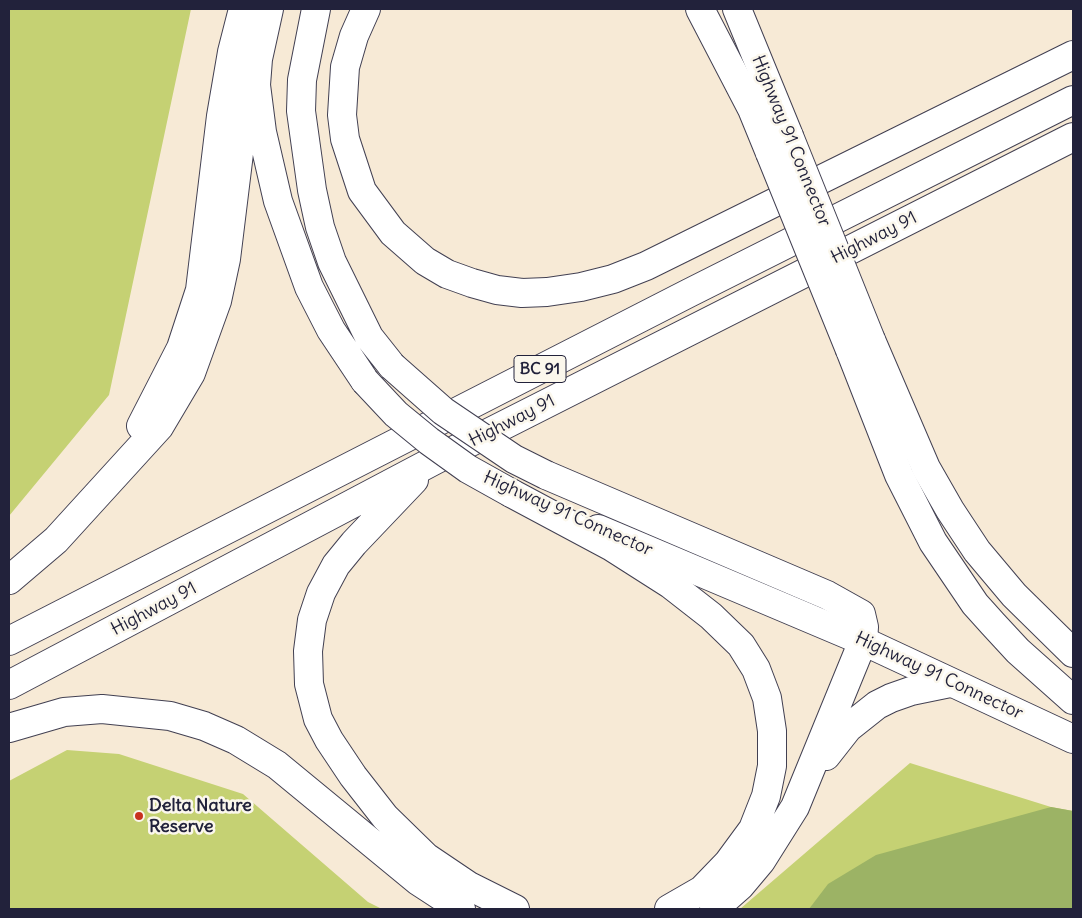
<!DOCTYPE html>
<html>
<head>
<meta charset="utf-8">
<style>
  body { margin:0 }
  #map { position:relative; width:1082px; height:918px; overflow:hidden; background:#f7ead6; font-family:Delius,sans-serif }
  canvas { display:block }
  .frame { position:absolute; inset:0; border:10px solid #22223b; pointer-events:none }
</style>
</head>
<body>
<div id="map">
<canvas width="1082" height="918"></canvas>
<div class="frame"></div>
</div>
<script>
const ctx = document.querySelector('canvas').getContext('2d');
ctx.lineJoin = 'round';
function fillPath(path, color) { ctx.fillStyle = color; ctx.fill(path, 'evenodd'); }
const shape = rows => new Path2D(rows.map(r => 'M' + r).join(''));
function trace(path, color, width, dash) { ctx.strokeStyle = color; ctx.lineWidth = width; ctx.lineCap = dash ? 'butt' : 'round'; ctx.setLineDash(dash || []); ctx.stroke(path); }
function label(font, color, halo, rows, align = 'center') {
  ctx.font = font + ' Delius,sans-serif'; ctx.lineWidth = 5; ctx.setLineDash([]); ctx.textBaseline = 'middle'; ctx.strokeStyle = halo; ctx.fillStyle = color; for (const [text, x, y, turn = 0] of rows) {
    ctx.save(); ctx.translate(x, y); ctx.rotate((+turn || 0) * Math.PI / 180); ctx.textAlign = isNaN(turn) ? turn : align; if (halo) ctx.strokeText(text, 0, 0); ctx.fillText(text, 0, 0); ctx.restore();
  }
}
const green = shape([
  [9,9,191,9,109,395,9,516],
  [67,750,119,754,243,794,368,902,382,909,9,909,9,781],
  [910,763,1051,807,1073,811,1073,909,740,909]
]);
const forest = shape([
  [1051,807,1073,811,1073,909,809,909,828,884,876,855]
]);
const major = shape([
  [737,9,789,136],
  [871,340,926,468,950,510,977,551,1014,595,1073,653],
  [598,529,863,641,1073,739]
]);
const highway = shape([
  [269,9,258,59,256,85,262,132,278,201,309,287,331,330,365,381],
  [316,9,302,80,301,111,312,190,320,227,332,262,369,337,392,366],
  [366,9,354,36,345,67,342,115,345,139,362,191,393,233,425,261,447,274,472,283,497,290,522,293,547,292,581,287,613,279,646,266,1073,55],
  [700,9,752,109,770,153],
  [850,350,899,475,933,542,975,604,993,624,1018,651,1073,700],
  [141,426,181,348,200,290,221,116,232,52,243,9],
  [546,475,827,595,861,614,864,627,863,641,795,807,761,861,740,886,714,909],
  [414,480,354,543,336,565,321,593,312,620,308,651,309,684,318,719,329,740,353,776,385,817,426,857,469,886,515,909],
  [511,493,612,547,670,584,711,616,741,645,756,669,767,698,772,731,772,766,766,796,753,829,728,863,702,890,669,909],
  [9,580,56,540,159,427,191,373,217,301,226,259,246,96,258,59],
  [9,641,689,293,1073,100],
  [9,685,435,460,1073,137],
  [9,728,64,712,102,709,170,716,204,726,236,740,277,765,418,881,461,909],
  [826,756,848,728,877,705,891,698,911,691,950,683]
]);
const majorBridge = shape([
  [789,136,871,340]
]);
const highwayBridge = shape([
  [770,153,850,350],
  [392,366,443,411,514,459,546,475],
  [365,381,396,414,429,441,468,469,511,493]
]);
const markers = [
  [139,816,5,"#c8321e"]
];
const shields = [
  [540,369,52]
];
const shieldNames = [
  ["BC 91",540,369]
];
const streetNames = [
  ["Highway 91 Connector",791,141,68],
  ["Highway 91",874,238,-27],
  ["Highway 91",512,421,-27],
  ["Highway 91 Connector",568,514,24],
  ["Highway 91",154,609,-28],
  ["Highway 91 Connector",939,676,25]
];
const poiNames = [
  ["Delta Nature",149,806],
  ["Reserve",149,827]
];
fillPath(green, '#c5d173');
fillPath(forest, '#9cb365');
trace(major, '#424052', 30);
trace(highway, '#424052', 30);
trace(major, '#fff', 28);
trace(highway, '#fff', 28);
trace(majorBridge, '#424052', 30, []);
trace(highwayBridge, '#424052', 30, []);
trace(majorBridge, '#fff', 28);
trace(highwayBridge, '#fff', 28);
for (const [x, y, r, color] of markers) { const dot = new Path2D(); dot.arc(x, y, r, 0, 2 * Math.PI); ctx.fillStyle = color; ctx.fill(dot); trace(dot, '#fbf7ec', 2); }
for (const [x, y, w] of shields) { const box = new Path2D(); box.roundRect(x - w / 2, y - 13.5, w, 27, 4); ctx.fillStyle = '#fbf7ec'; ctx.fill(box); trace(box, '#22223b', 1); }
label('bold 16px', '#22223b', null, shieldNames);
label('18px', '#22223b', '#fbf7ec', streetNames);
label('bold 18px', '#22223b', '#fbf7ec', poiNames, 'left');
</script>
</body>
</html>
